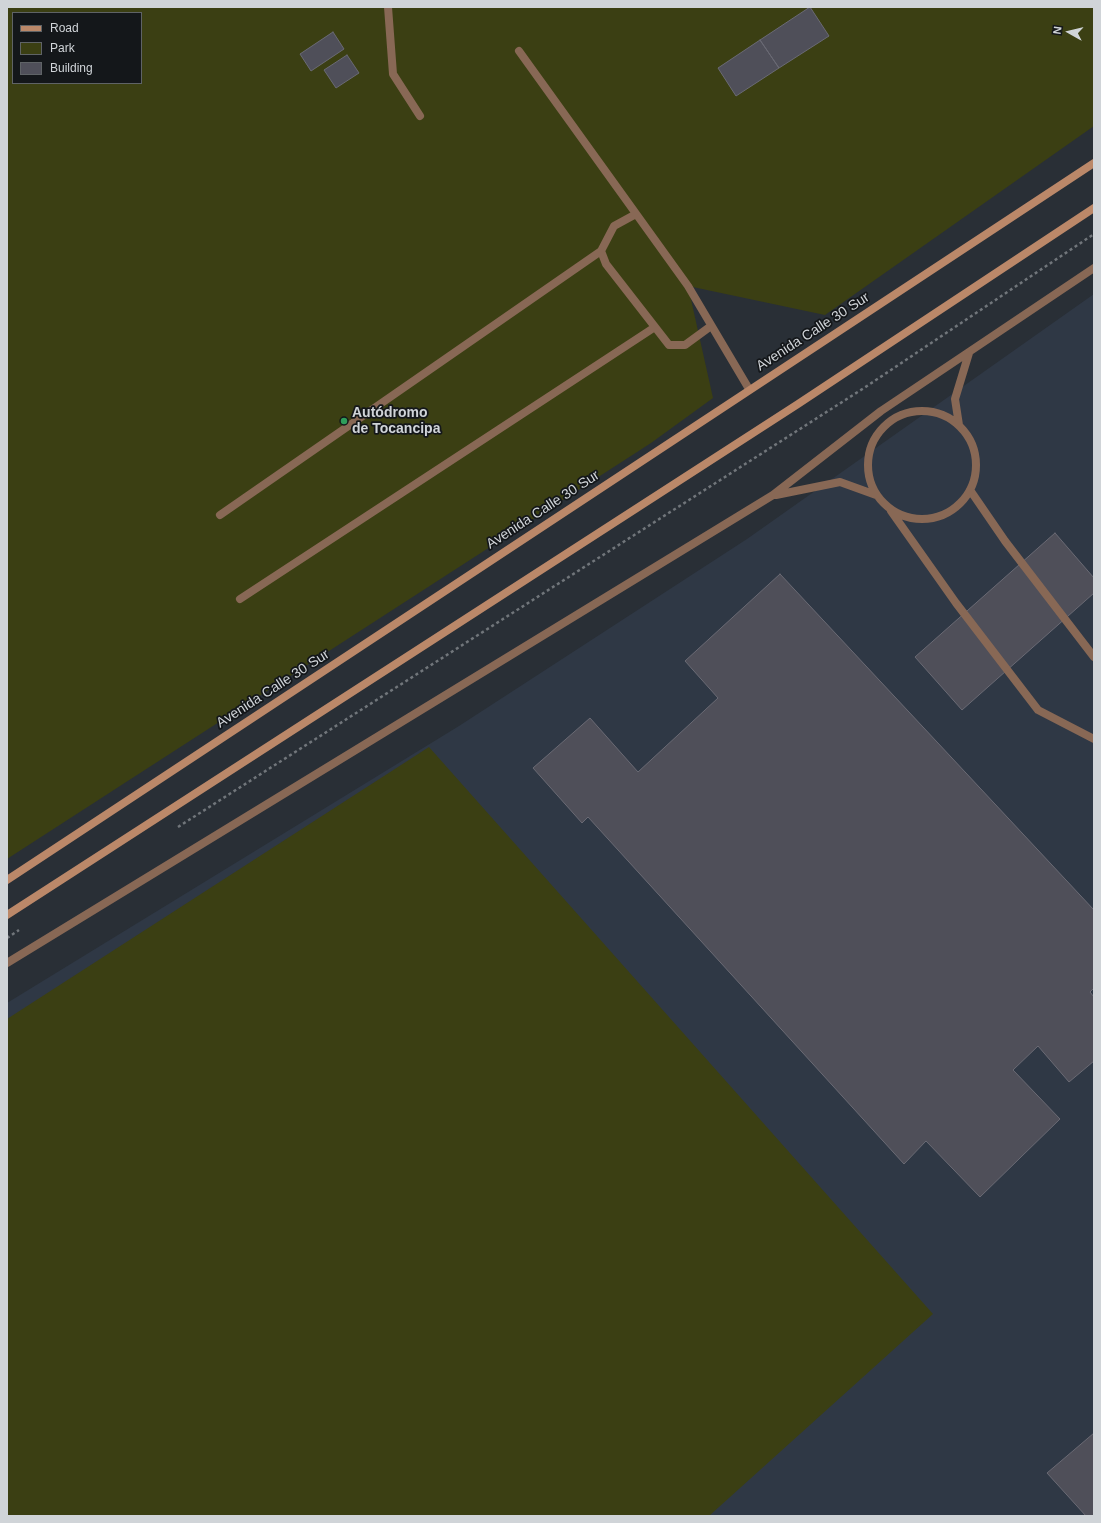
<!DOCTYPE html>
<html>
<head>
<meta charset="utf-8">
<style>
  body { margin:0 }
  #map { position:relative; width:1101px; height:1523px; overflow:hidden; background:#292f36; font-family:Arial,sans-serif }
  canvas { display:block }
  .frame { position:absolute; inset:0; border:8px solid #d0d4d8; pointer-events:none }
  .legend { position:absolute; left:12px; top:12px; width:130px; height:72px; box-sizing:border-box; background:#14171a; border:1px solid #5f6366; margin:0; padding:5px 7px; list-style:none; font-size:12px; color:#d0d4d8 }
  .legend li { display:flex; align-items:center; gap:8px; height:20px }
  .legend b { width:20px; border:1px solid #5f6366 }
  .north { position:absolute; left:1049px; top:12px; width:40px; height:40px; -webkit-text-stroke:3px #14171a; paint-order:stroke; rotate:278deg; font-size:11px; font-weight:700; line-height:16px; text-align:center; color:#d0d4d8 }
  .north::after { content:''; display:block; margin:auto; width:14px; height:18px; background:#d0d4d8; clip-path:polygon(50% 0,100% 100%,50% 72%,0 100%) }
</style>
</head>
<body>
<div id="map">
<canvas width="1101" height="1523"></canvas>
<div class="frame"></div>
<ul class="legend">
<li><b style="height:5px;background:#bb8869"></b>Road</li>
<li><b style="height:11px;background:#3b3f13"></b>Park</li>
<li><b style="height:11px;background:#4f4f59"></b>Building</li>
</ul>
<div class="north">N</div>
</div>
<script>
const ctx = document.querySelector('canvas').getContext('2d');
ctx.lineJoin = 'round';
function fillPath(path, color) { ctx.fillStyle = color; ctx.fill(path, 'evenodd'); }
const shape = rows => new Path2D(rows.map(r => 'M' + r).join(''));
function trace(path, color, width, dash) { ctx.strokeStyle = color; ctx.lineWidth = width; ctx.lineCap = dash ? 'butt' : 'round'; ctx.setLineDash(dash || []); ctx.stroke(path); }
function label(font, color, halo, rows, align = 'center') {
  ctx.font = font + ' Arial,sans-serif'; ctx.lineWidth = 3.5; ctx.setLineDash([]); ctx.textBaseline = 'middle'; ctx.strokeStyle = halo; ctx.fillStyle = color; for (const [text, x, y, turn = 0] of rows) {
    ctx.save(); ctx.translate(x, y); ctx.rotate((+turn || 0) * Math.PI / 180); ctx.textAlign = isNaN(turn) ? turn : align; if (halo) ctx.strokeText(text, 0, 0); ctx.fillText(text, 0, 0); ctx.restore();
  }
}
const built = shape([
  [1094,294,1094,1516,7,1516,7,1003,459,726,747,539]
]);
const green = shape([
  [7,7,1094,7,1094,126,825,315,688,286,713,398,651,443,7,859],
  [13,13,141,13,141,83,13,83],
  [429,747,933,1314,709,1516,7,1516,7,1019]
]);
const building = shape([
  [810,7,829,36,779,68,760,40,810,7],
  [333,32,344,49,311,71,300,54,333,32],
  [760,40,779,68,736,96,718,68,760,40],
  [347,55,359,73,336,88,324,70,347,55],
  [1055,533,1094,578,1094,593,962,710,915,657,1055,533],
  [780,574,1094,910,1094,988,1090,992,1094,997,1094,1061,1069,1082,1038,1046,1013,1070,1060,1119,980,1197,926,1141,904,1164,588,817,582,823,533,768,590,718,638,772,718,698,685,661,780,574],
  [1094,1433,1094,1516,1086,1516,1047,1473,1094,1433]
]);
const path = shape([
  [178,827,864,388,1094,234],
  [7,938,19,930]
]);
const lane = shape([
  [388,7,393,74,420,116],
  [519,51,688,286,749,389],
  [636,214,614,226,601,251,606,264,669,345,685,345,711,326],
  '868 465a54 54 0 1 1 108 0a54 54 0 1 1-108 0Z',
  [959,425,955,399,969,353],
  [970,490,1005,541,1094,657],
  [776,495,840,482,876,495],
  [891,511,956,603,1038,710,1094,739],
  [220,515,601,251],
  [240,599,655,327],
  [7,963,773,495,881,411,1094,268]
]);
const secondary = shape([
  [7,880,1094,163],
  [7,915,798,404,1094,208]
]);
const markers = [
  [344,421,4,"#2e9e5b"]
];
const streetNames = [
  ["Avenida Calle 30 Sur",813,332,-33],
  ["Avenida Calle 30 Sur",543,510,-33],
  ["Avenida Calle 30 Sur",273,689,-33]
];
const poiNames = [
  ["Autódromo",352,413],
  ["de Tocancipa",352,429]
];
fillPath(built, '#2f3845');
fillPath(green, '#3b3f13');
fillPath(building, '#4f4f59');
trace(building, '#6a6a74', 1);
trace(path, '#71767b', 2.5, [3, 3]);
trace(lane, '#886855', 8);
trace(secondary, '#bb8869', 8);
for (const [x, y, r, color] of markers) { const dot = new Path2D(); dot.arc(x, y, r, 0, 2 * Math.PI); ctx.fillStyle = color; ctx.fill(dot); trace(dot, '#14171a', 1.5); }
label('14px', '#d0d4d8', '#14171a', streetNames);
label('bold 14px', '#d0d4d8', '#14171a', poiNames, 'left');
</script>
</body>
</html>
